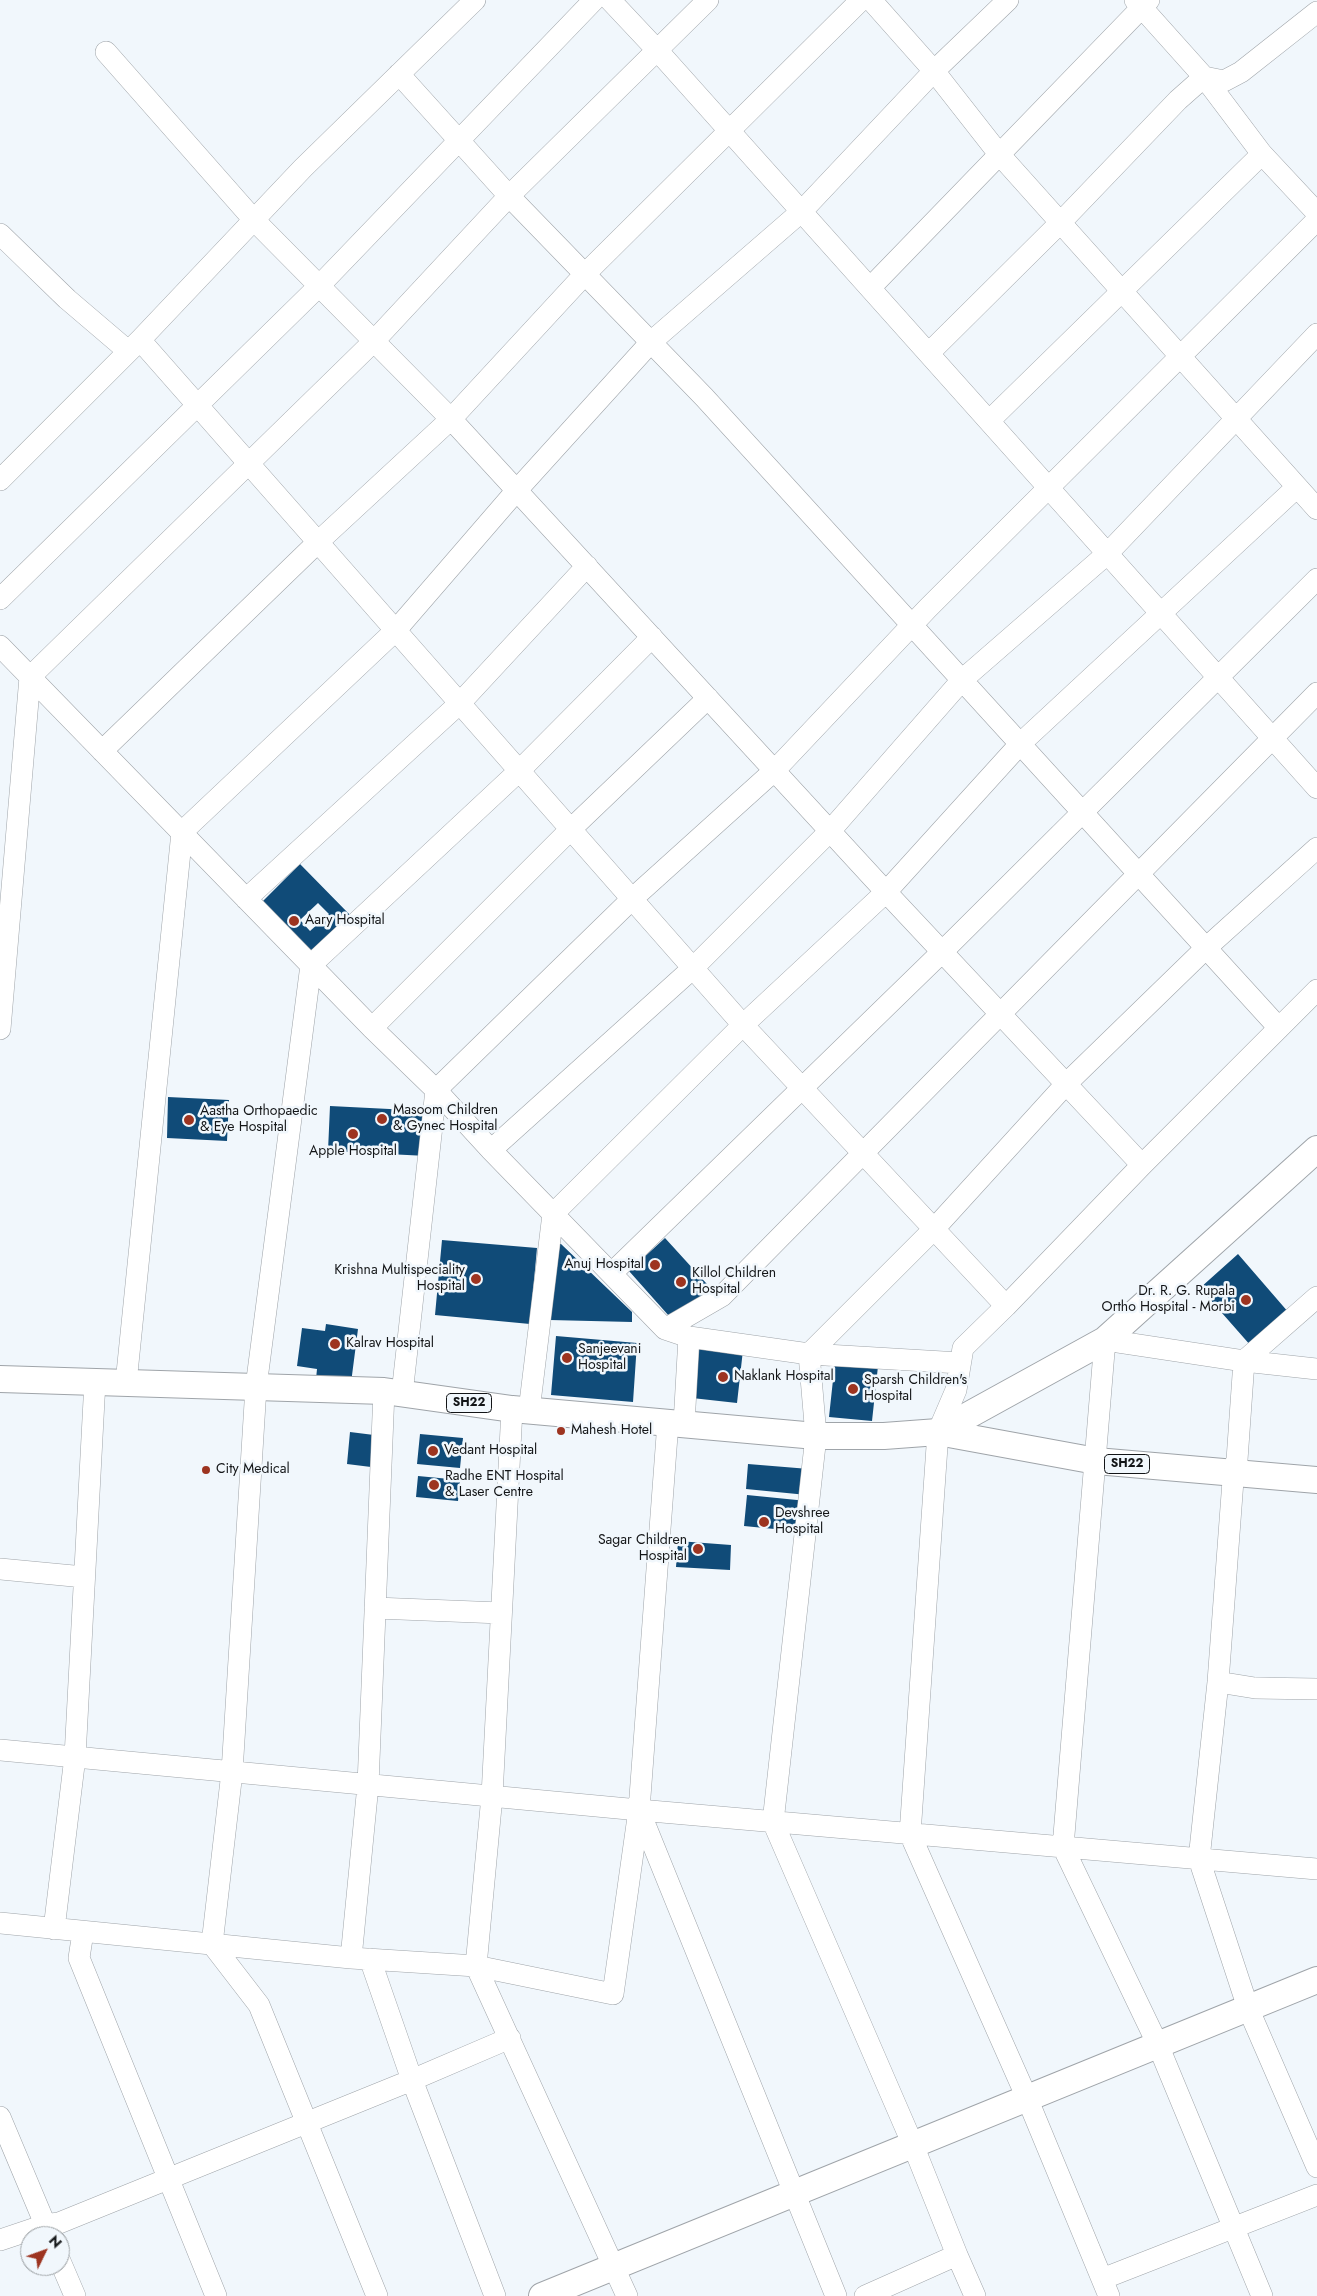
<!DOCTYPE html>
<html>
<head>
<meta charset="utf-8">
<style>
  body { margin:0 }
  #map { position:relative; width:1317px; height:2296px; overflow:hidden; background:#f1f7fc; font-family:Jost,sans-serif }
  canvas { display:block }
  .north { position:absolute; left:20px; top:2226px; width:50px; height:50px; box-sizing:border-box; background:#f1f7fc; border:1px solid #989da0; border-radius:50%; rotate:48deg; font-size:14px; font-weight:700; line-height:20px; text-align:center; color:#131517 }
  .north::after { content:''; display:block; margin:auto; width:18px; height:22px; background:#9d3420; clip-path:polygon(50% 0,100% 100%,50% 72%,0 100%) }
</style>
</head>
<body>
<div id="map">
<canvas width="1317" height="2296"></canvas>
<div class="north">N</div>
</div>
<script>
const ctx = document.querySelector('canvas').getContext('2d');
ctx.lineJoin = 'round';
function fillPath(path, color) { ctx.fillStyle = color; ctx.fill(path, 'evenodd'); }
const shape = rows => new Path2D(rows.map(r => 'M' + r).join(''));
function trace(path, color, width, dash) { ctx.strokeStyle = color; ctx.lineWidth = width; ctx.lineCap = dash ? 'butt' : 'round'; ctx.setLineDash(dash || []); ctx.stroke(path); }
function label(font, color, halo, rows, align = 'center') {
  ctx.font = font + ' Jost,sans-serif'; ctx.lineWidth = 5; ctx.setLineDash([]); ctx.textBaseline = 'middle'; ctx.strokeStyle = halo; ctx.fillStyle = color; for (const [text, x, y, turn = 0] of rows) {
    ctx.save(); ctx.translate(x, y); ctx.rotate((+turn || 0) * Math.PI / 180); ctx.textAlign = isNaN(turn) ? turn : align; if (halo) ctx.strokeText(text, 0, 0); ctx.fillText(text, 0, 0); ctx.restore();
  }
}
const building = shape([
  [300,864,351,916,313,954,262,902],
  [318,903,329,914,310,931,300,920],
  [168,1097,229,1100,227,1141,167,1138],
  [330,1106,429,1111,427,1156,328,1151],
  [665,1238,716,1294,669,1316,629,1271],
  [442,1240,537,1248,530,1324,435,1315],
  [552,1244,561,1244,632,1312,632,1322,550,1320],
  [1238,1254,1289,1313,1251,1346,1200,1288],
  [326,1324,358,1329,351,1383,316,1379,317,1369,297,1366,302,1328,325,1331],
  [556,1336,637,1343,633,1402,551,1395],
  [697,1345,743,1350,737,1403,692,1398],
  [836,1352,879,1357,872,1421,829,1417],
  [350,1432,374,1435,371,1467,347,1464],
  [420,1434,463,1438,460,1468,417,1464],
  [748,1464,809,1469,807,1495,746,1489],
  [418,1476,460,1480,458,1501,416,1497],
  [747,1495,807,1501,805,1532,744,1526],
  [678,1541,731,1545,730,1570,676,1567]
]);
const minor = shape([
  [610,0,657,50,1317,788],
  [871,0,934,71,999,154,1317,509],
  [1135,0,1204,77,1262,154,1317,213],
  [106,52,254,220,451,419,886,892,1142,1165],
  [399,74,509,196,704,397,1279,1028],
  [0,234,67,299,128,351],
  [870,288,1149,0],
  [140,340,743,1025,1006,1306],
  [929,353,1060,223,1178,100,1204,77,1224,81,1241,72,1317,12],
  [989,421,1262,154],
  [0,480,140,340,303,168,475,0],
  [0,599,320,285,594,0],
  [0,646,372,1028,436,1090,491,1150,665,1329,689,1337,809,1354,960,1363],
  [102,751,318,542,451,419,585,274,861,0],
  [246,899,460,703,587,566],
  [372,1028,571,829,708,698],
  [0,1029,30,677,374,341,509,196,708,0],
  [491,1150,693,968,830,831,962,680,1108,553,1317,334],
  [612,1273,943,951,1317,579],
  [665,1329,722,1296,1317,693],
  [1317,1369,1244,1361,1237,1460,1234,1467,1218,1682,1199,1859,1248,2008,1317,2167],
  [126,1383,182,832,396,630,517,490,651,342,802,211,934,71,1008,0],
  [384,1391,368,1785,351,1958,476,1966,613,1994,639,1810],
  [402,1394,436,1090,632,899,775,770,928,608,1317,220],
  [512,1409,492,1796,476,1966,627,2296],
  [529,1411,553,1214,743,1025,886,892,1021,743,1297,487],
  [668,1422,639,1810,836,2296],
  [684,1424,689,1337],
  [0,1569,84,1577],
  [375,1608,501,1613],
  [1218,1682,1255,1688,1317,1689],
  [0,1750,639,1810,1317,1869],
  [0,1923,351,1958],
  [54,1929,75,1757,95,1381],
  [83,1932,79,1958,216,2296],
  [370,1959,412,2080,495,2296],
  [0,2117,50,2236],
  [0,2240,45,2225,59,2223,412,2080,510,2038],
  [957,2255,975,2296],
  [60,2261,75,2296],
  [1102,2279,1317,2195],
  [377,2296,259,2005,212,1944,232,1772,256,1387,311,965,519,771,652,637],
  [865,2296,957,2255,913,2145,773,1822,816,1436,809,1354,934,1229,1066,1084,1206,948,1317,848],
  [1109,2296,1027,2098,910,1834,938,1432,956,1390,963,1348,1006,1306,1142,1165,1317,990],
  [1262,2296,1158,2045,1063,1847,1105,1340,1244,1361,1317,1297]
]);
const major = shape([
  [0,1379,384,1391,512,1409,816,1436,884,1436,938,1432,1096,1461,1317,1480],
  [938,1432,1105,1340,1317,1149],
  [542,2296,1317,1980]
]);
const markers = [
  [294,921,6,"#9d3420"],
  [382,1119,6,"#9d3420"],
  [189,1120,6,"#9d3420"],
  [353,1134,6,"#9d3420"],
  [655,1265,6,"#9d3420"],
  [476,1279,6,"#9d3420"],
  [681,1282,6,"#9d3420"],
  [1246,1300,6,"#9d3420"],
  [335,1344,6,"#9d3420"],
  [567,1358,6,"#9d3420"],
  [723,1377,6,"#9d3420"],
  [853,1389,6,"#9d3420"],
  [561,1431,5,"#9d3420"],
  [433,1451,6,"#9d3420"],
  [206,1470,5,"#9d3420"],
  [434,1485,6,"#9d3420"],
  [764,1522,6,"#9d3420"],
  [698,1549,6,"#9d3420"]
];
const shields = [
  [469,1403,45],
  [1127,1464,45]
];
const shieldNames = [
  ["SH22",469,1403],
  ["SH22",1127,1464]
];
const poiNames = [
  ["Aary Hospital",305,921],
  ["Masoom Children",393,1111],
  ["& Gynec Hospital",393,1127],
  ["Aastha Orthopaedic",200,1112],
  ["& Eye Hospital",200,1128],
  ["Apple Hospital",353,1152,"center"],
  ["Anuj Hospital",644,1265,"right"],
  ["Krishna Multispeciality",465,1271,"right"],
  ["Hospital",465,1287,"right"],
  ["Killol Children",692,1274],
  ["Hospital",692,1290],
  ["Dr. R. G. Rupala",1235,1292,"right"],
  ["Ortho Hospital - Morbi",1235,1308,"right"],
  ["Kalrav Hospital",346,1344],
  ["Sanjeevani",578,1350],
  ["Hospital",578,1366],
  ["Naklank Hospital",734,1377],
  ["Sparsh Children's",864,1381],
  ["Hospital",864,1397],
  ["Mahesh Hotel",571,1431],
  ["Vedant Hospital",444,1451],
  ["City Medical",216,1470],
  ["Radhe ENT Hospital",445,1477],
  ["& Laser Centre",445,1493],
  ["Devshree",775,1514],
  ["Hospital",775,1530],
  ["Sagar Children",687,1541,"right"],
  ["Hospital",687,1557,"right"]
];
fillPath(building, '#104b78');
trace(minor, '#9fa4a9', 22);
trace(major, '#9fa4a9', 28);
trace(minor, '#fff', 21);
trace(major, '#fff', 26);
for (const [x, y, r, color] of markers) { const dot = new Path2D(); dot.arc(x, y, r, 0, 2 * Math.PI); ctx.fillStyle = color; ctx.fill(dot); trace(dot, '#f1f7fc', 2); }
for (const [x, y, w] of shields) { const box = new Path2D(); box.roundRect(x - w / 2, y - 9.5, w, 19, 4); ctx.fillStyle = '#f1f7fc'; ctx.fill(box); trace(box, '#131517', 1); }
label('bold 12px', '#131517', null, shieldNames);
label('14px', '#131517', '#f1f7fc', poiNames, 'left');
</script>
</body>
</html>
